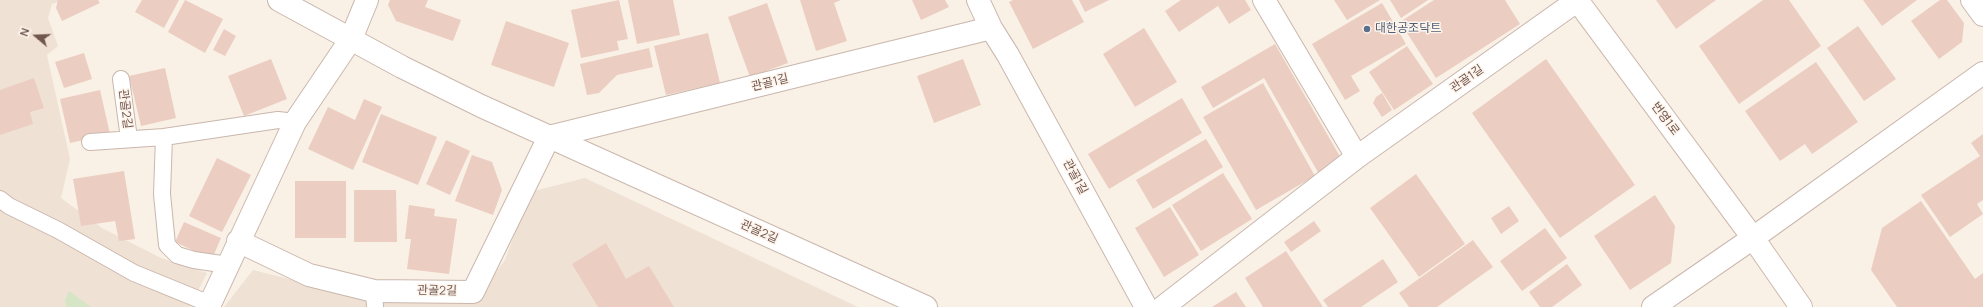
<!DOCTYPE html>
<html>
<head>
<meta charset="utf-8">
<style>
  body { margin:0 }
  #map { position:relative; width:1983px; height:307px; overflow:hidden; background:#f9f0e6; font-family:Manrope,sans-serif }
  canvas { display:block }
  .north { position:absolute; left:16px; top:16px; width:40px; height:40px; -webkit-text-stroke:3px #fdf4ec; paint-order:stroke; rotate:289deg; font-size:11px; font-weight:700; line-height:16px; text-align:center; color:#70564e }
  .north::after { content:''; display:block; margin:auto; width:14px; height:18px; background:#70564e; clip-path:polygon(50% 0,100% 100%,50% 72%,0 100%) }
</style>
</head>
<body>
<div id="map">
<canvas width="1983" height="307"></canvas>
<div class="north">N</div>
</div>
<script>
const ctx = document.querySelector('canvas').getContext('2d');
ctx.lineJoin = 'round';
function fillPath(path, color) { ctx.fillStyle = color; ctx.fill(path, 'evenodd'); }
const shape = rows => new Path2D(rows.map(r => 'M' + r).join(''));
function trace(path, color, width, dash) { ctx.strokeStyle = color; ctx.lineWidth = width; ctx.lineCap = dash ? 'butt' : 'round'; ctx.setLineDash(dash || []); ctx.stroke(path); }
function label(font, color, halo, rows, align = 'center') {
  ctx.font = font + ' Manrope,"Noto Sans KR",sans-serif'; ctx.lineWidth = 3; ctx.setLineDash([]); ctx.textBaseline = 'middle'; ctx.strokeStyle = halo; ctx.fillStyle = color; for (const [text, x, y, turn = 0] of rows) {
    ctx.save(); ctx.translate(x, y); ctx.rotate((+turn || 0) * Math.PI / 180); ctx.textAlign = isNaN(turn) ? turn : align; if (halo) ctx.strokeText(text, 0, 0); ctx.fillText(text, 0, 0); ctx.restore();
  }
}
const residential = shape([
  [0,0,64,0,52,4,48,18,58,46,47,55,70,159,61,198,102,228,161,258,207,273,190,307,0,307],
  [585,178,858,307,224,307,253,270,356,296,479,295,505,260,530,192]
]);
const green = shape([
  [69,291,91,307,66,307,65,300]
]);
const building = shape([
  [58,0,98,0,100,3,62,21,56,8],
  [142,0,179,0,164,28,135,12],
  [185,0,223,19,205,53,168,32],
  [390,0,428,0,425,7,461,20,453,41,396,21,388,5],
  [619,0,628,39,617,41,619,50,581,58,571,10],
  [628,0,673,0,680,35,637,44],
  [800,0,841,0,834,3,847,41,816,51],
  [912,0,945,0,949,7,921,20],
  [1013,0,1072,0,1084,22,1033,49,1009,2],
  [1079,0,1109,0,1085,12],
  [1181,0,1245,0,1251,10,1229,24,1218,6,1179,32,1165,11],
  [1334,0,1380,0,1347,20],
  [1390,0,1428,0,1401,18],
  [1434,0,1505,0,1520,24,1436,78,1400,22],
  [1656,0,1716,0,1676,29],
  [1763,0,1789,0,1821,46,1739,104,1699,46],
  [1863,0,1917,0,1882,26],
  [1940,0,1947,0,1964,23,1962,42,1939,59,1911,21],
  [767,3,788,63,750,77,728,17],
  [1382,3,1406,44,1351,76,1360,91,1345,100,1312,44],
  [506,21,569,43,554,87,491,65],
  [1858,26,1896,79,1864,101,1827,48],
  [1144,28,1177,82,1135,107,1103,54],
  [224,29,236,36,225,56,213,50],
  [708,33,720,83,666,95,654,46],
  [1275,44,1342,160,1319,174,1264,78,1213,108,1201,87],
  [1407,46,1433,84,1394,110,1369,72],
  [649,48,653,67,617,75,599,93,587,95,580,64],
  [84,53,92,79,64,88,55,62],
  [271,59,287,99,244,116,228,76],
  [963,59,981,105,934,123,917,76],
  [1546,59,1635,185,1560,238,1472,113],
  [1816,62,1858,122,1812,154,1805,144,1780,161,1745,111],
  [165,68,176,118,141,126,129,76],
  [34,78,44,108,30,112,33,124,0,135,0,90],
  [1263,83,1315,176,1256,210,1203,117],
  [100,90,110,134,70,143,60,99],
  [1382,93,1392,110,1382,117,1373,103,1376,97],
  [1182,98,1202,133,1109,189,1088,154],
  [364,99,382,107,353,170,308,149,328,107,355,120],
  [381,114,437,137,418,185,362,162],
  [1983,134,1983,200,1977,204,1983,214,1950,237,1921,195,1980,156,1971,143],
  [1206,139,1223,167,1153,209,1136,180],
  [446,140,470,151,450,195,426,184],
  [472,155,492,162,502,190,493,215,455,201],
  [217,158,251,175,222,232,189,216],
  [124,171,135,239,119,241,115,221,81,226,73,179],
  [1223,173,1252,219,1201,251,1172,205],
  [1416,174,1465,244,1419,277,1370,208],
  [295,181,346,181,346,238,295,238],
  [354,190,396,190,397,242,354,242],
  [1655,195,1675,226,1671,263,1630,290,1594,236],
  [1921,201,1975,279,1983,273,1983,307,1897,307,1871,270,1882,228],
  [409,205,435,209,434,216,457,219,449,274,407,269,411,239,405,239],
  [1509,206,1519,221,1501,234,1491,218],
  [1170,207,1199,255,1164,277,1135,228],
  [1314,221,1321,231,1291,252,1284,242],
  [184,222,221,238,212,259,175,242],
  [1545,228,1567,258,1522,291,1500,261],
  [1473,240,1493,267,1437,307,1409,307,1399,293],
  [606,243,626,279,649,266,674,307,598,307,572,264],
  [1286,251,1323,307,1263,307,1245,278],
  [1383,259,1398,282,1361,307,1328,307,1323,300],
  [1567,264,1582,285,1552,307,1540,307,1529,292],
  [1236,292,1246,307,1212,307]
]);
const service = shape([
  [121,79,129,139],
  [90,142,164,137],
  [0,199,9,206,58,230,134,273,210,304],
  [228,265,194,260,177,255,167,245,162,194,164,137,278,120,295,122],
  [374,291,375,307]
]);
const minor = shape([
  [279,0,402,67,481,106,926,307],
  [978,0,991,28,1008,55,1146,307],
  [1264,0,1357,157],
  [238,241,309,275,374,291,473,292,549,137,991,28],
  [210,304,295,122,351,39,367,0],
  [1163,307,1357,157,1578,0],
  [1653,307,1753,238,1983,73]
]);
const tertiary = shape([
  [1972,0,1983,15]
]);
const secondary = shape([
  [1577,0,1753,238,1801,307]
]);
const markers = [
  [1367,29,4,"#5c6f8a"]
];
const serviceNames = [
  ["대한공조닥트",1375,29]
];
const streetNames = [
  ["관골1길",1467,79,-35],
  ["관골1길",770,83,-14],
  ["관골2길",125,109,83],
  ["번영1로",1665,119,53],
  ["관골1길",1075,177,61],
  ["관골2길",759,232,24],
  ["관골2길",437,291,1]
];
fillPath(residential, '#f0e1d5');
fillPath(green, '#d6e5c6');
fillPath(building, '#eccdc1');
trace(service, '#cab7ad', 18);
trace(minor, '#cab7ad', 24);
trace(tertiary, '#cab7ad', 24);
trace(secondary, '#ceb9ae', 24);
trace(service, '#fff', 16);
trace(minor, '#fff', 22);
trace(tertiary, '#fff', 22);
trace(secondary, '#fff', 22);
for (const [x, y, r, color] of markers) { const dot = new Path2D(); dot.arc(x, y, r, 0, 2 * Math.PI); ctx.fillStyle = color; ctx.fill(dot); trace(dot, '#fdf4ec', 1.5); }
label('12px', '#4e5e75', '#fdf4ec', serviceNames, 'left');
label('12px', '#70564e', '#fdf4ec', streetNames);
</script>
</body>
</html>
